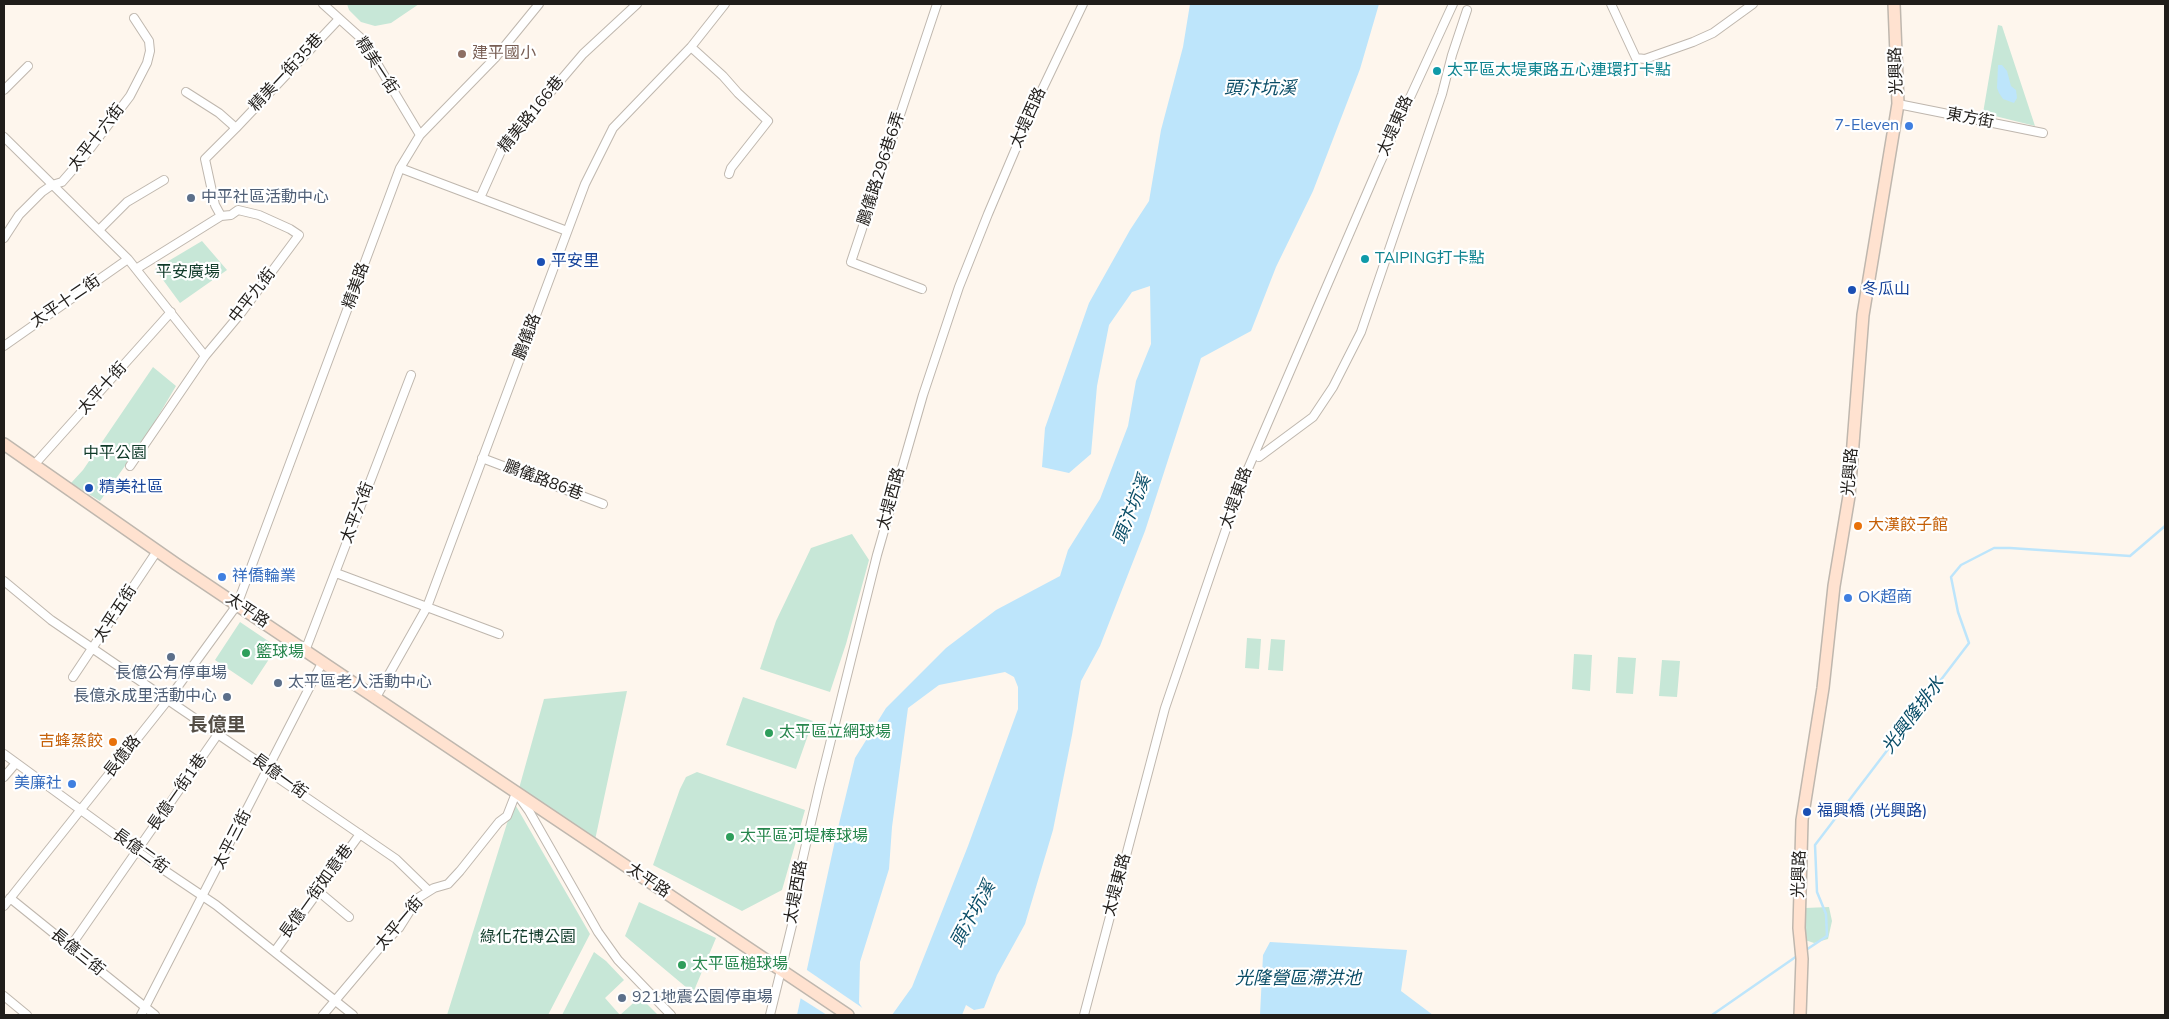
<!DOCTYPE html>
<html>
<head>
<meta charset="utf-8">
<style>
  body { margin:0 }
  #map { position:relative; width:2169px; height:1019px; overflow:hidden; background:#fef6ed; font-family:"Nunito Sans",sans-serif }
  canvas { display:block }
  .frame { position:absolute; inset:0; border:5px solid #201d1a; pointer-events:none }
</style>
</head>
<body>
<div id="map">
<canvas width="2169" height="1019"></canvas>
<div class="frame"></div>
</div>
<script>
const ctx = document.querySelector('canvas').getContext('2d');
ctx.lineJoin = 'round';
function fillPath(path, color) { ctx.fillStyle = color; ctx.fill(path, 'evenodd'); }
const shape = rows => new Path2D(rows.map(r => 'M' + r).join(''));
function trace(path, color, width, dash) { ctx.strokeStyle = color; ctx.lineWidth = width; ctx.lineCap = dash ? 'butt' : 'round'; ctx.setLineDash(dash || []); ctx.stroke(path); }
function label(font, color, halo, rows, align = 'center') {
  ctx.font = font + ' "Nunito Sans","Noto Sans TC",sans-serif'; ctx.lineWidth = 4.5; ctx.setLineDash([]); ctx.textBaseline = 'middle'; ctx.strokeStyle = halo; ctx.fillStyle = color; for (const [text, x, y, turn = 0] of rows) {
    ctx.save(); ctx.translate(x, y); ctx.rotate((+turn || 0) * Math.PI / 180); ctx.textAlign = isNaN(turn) ? turn : align; if (halo) ctx.strokeText(text, 0, 0); ctx.fillText(text, 0, 0); ctx.restore();
  }
}
const green = shape([
  [347,4,419,4,391,23,375,26,361,22,349,10],
  [1998,25,2002,26,2035,126,1983,113],
  [202,241,227,270,180,303,155,269],
  [153,367,176,386,147,435,100,501,71,483,83,470],
  [852,534,869,560,846,644,830,692,760,669,776,621,811,548],
  [240,622,277,647,252,685,215,660],
  [1247,638,1261,639,1259,669,1245,668],
  [1271,639,1285,640,1283,671,1268,670],
  [1574,654,1592,655,1590,691,1572,689],
  [1618,657,1636,658,1633,694,1616,693],
  [1662,660,1680,661,1677,697,1659,696],
  [627,691,595,840,518,792,544,699],
  [743,697,813,721,796,769,726,745],
  [697,772,805,810,782,890,742,911,653,865,680,789,686,777],
  [516,806,590,934,548,1015,447,1015,509,817],
  [639,902,716,938,693,993,625,936],
  [1829,907,1832,921,1828,939,1814,943,1805,940,1805,908],
  [594,952,606,961,624,980,605,998,620,1015,640,997,658,1015,562,1015]
]);
const water = shape([
  [1190,4,1379,4,1360,69,1313,191,1276,267,1251,331,1201,358,1145,531,1100,646,1081,681,1072,735,1053,830,1025,924,997,975,984,1008,974,1010,966,1005,962,1015,892,1015,912,987,968,846,1018,709,1018,687,1014,677,1005,672,939,685,908,708,892,827,889,869,860,962,859,1003,867,1015,797,1015,836,836,855,758,886,708,946,648,996,610,1060,576,1068,550,1100,499,1128,426,1136,381,1151,344,1150,286,1132,292,1109,325,1097,386,1091,454,1069,473,1042,467,1045,428,1089,303,1130,230,1149,201,1161,130,1183,47],
  [1998,65,2002,65,2007,71,2011,86,2016,90,2017,98,2014,103,2003,99,1999,93,1997,88],
  [1270,942,1407,950,1401,991,1433,1015,1260,1015,1263,955]
]);
const pier = shape([
  [804,968,867,1011,869,1015,827,1015,797,996]
]);
const stream = shape([
  [1806,950,1827,936,1826,914,1817,892,1815,845,1969,643,1958,612,1951,577,1961,565,1994,548,2010,548,2130,556,2165,526],
  [1712,1015,1797,956]
]);
const street = shape([
  [323,4,363,40,420,135],
  [1611,4,1636,58,1645,59,1693,42,1713,33,1753,4],
  [691,47,723,76,738,93,768,121,731,168,729,174],
  [4,90,28,66],
  [186,92,219,113,236,128,205,159,215,205,221,216],
  [1898,104,2043,133],
  [236,128,339,19],
  [4,137,128,259,205,356],
  [400,168,567,231],
  [480,198,502,149,583,54,637,4],
  [99,230,127,202,164,180],
  [4,238,19,215,42,192,52,185,62,182,83,158,130,96,147,63,150,51,149,41,134,18],
  [922,289,851,262,937,4],
  [4,346,128,259],
  [1259,457,1313,417,1333,387,1361,332,1442,94,1452,55,1467,10],
  [482,458,603,504],
  [34,465,171,312],
  [130,466,205,356,241,313,299,235,290,229,259,215,238,210,231,215,221,216,136,269],
  [336,573,499,634],
  [4,581,51,620,260,763,278,778,396,859,429,891],
  [305,651,411,375],
  [73,677,157,551],
  [375,699,427,607,585,184,613,128,691,47,725,4],
  [4,754,155,864,216,905,353,1015],
  [4,777,16,763],
  [519,797,529,811,598,932,618,960,671,1015],
  [318,891,349,917],
  [10,898,155,1015],
  [4,906,168,700,237,605,400,168,420,135,495,58,539,4],
  [70,947,218,734],
  [275,951,360,834],
  [4,996,27,1015],
  [141,1015,322,663],
  [323,1015,382,945,399,928,418,898,434,888,448,884,460,871,499,822,507,816,516,793],
  [770,1015,793,921,795,892,819,788,877,555,923,395,959,287,988,214,1030,115,1083,4],
  [1084,1015,1165,708,1241,485,1379,165,1453,4]
]);
const secondary = shape([
  [4,444,176,564,848,1015],
  [1800,1015,1802,959,1799,928,1802,820,1823,688,1834,586,1849,496,1863,315,1898,104,1894,4]
]);
const markers = [
  [462,54,5,"#8d6e63"],
  [1437,71,5,"#0f9aa8"],
  [1909,126,5,"#3f7fe0"],
  [191,198,5,"#5c6f8a"],
  [1365,259,5,"#0f9aa8"],
  [541,262,5,"#1a4fb4"],
  [1852,290,5,"#1a4fb4"],
  [89,488,5,"#1a4fb4"],
  [1858,526,5,"#e8710a"],
  [222,577,5,"#3f7fe0"],
  [1848,598,5,"#3f7fe0"],
  [246,653,5,"#2e9e5b"],
  [171,657,5,"#5c6f8a"],
  [278,683,5,"#5c6f8a"],
  [227,697,5,"#5c6f8a"],
  [769,733,5,"#2e9e5b"],
  [113,742,5,"#e8710a"],
  [72,784,5,"#3f7fe0"],
  [1807,812,5,"#1a4fb4"],
  [730,837,5,"#2e9e5b"],
  [682,965,5,"#2e9e5b"],
  [622,998,5,"#5c6f8a"]
];
const educationNames = [
  ["建平國小",472,54]
];
const streetNames = [
  ["精美一街",376,66,57],
  ["光興路",1897,71,-92],
  ["精美一街35巷",287,73,-47],
  ["精美路166巷",532,115,-51],
  ["太堤西路",1029,118,-66],
  ["東方街",1970,119,11],
  ["太堤東路",1396,126,-66],
  ["太平十六街",97,138,-52],
  ["鵬儀路296巷6弄",882,169,-72],
  ["精美路",357,286,-70],
  ["中平九街",253,296,-52],
  ["太平十二街",66,302,-34],
  ["鵬儀路",528,337,-69],
  ["太平十街",103,389,-48],
  ["光興路",1851,472,-85],
  ["鵬儀路86巷",543,481,21],
  ["太堤東路",1237,498,-70],
  ["太堤西路",892,499,-75],
  ["太平六街",358,513,-69],
  ["太平路",247,611,34],
  ["太平五街",116,614,-57],
  ["長億路",123,757,-52],
  ["長億一街",279,777,36],
  ["長億一街1巷",178,793,-55],
  ["太平三街",233,840,-63],
  ["長億二街",140,852,36],
  ["光興路",1800,874,-88],
  ["太平路",648,881,34],
  ["太堤東路",1118,885,-75],
  ["長億一街如意巷",317,892,-54],
  ["太堤西路",797,892,-80],
  ["太平一街",400,924,-50],
  ["長億三街",77,953,39]
];
const cultureNames = [
  ["太平區太堤東路五心連環打卡點",1447,71],
  ["TAIPING打卡點",1375,259]
];
const shopNames = [
  ["7-Eleven",1899,126],
  ["祥僑輪業",232,577,"left"],
  ["OK超商",1858,598,"left"],
  ["美廉社",62,784]
];
const serviceNames = [
  ["中平社區活動中心",201,198],
  ["長億公有停車場",171,674,"center"],
  ["太平區老人活動中心",288,683],
  ["長億永成里活動中心",217,697,"right"],
  ["921地震公園停車場",632,998]
];
const transitNames = [
  ["平安里",551,262],
  ["冬瓜山",1862,290],
  ["精美社區",99,488],
  ["福興橋 (光興路)",1817,812]
];
const parkNames = [
  ["平安廣場",188,273],
  ["中平公園",115,454],
  ["綠化花博公園",528,938]
];
const foodNames = [
  ["大漢餃子館",1868,526],
  ["吉蜂蒸餃",103,742,"right"]
];
const leisureNames = [
  ["籃球場",256,653],
  ["太平區立網球場",779,733],
  ["太平區河堤棒球場",740,837],
  ["太平區槌球場",692,965]
];
const waterNames = [
  ["頭汴坑溪",1260,90],
  ["頭汴坑溪",1133,510,-68],
  ["光興隆排水",1914,716,-53],
  ["頭汴坑溪",974,915,-61],
  ["光隆營區滯洪池",1298,980]
];
const quarterNames = [
  ["長億里",217,726]
];
fillPath(green, '#c7e7d7');
fillPath(water, '#bde5fb');
fillPath(pier, '#fef6ed');
trace(stream, '#bde5fb', 2.5);
trace(street, '#bfb7ae', 10);
trace(secondary, '#bfb7ae', 14);
trace(street, '#fff', 8);
trace(secondary, '#ffe2d0', 11);
for (const [x, y, r, color] of markers) { const dot = new Path2D(); dot.arc(x, y, r, 0, 2 * Math.PI); ctx.fillStyle = color; ctx.fill(dot); trace(dot, '#fff', 2); }
label('16px', '#785e54', '#fff', educationNames, 'left');
label('16px', '#201d1a', '#fff', streetNames);
label('16px', '#0d838f', '#fff', cultureNames, 'left');
label('16px', '#366cbe', '#fff', shopNames, 'right');
label('16px', '#4e5e75', '#fff', serviceNames, 'left');
label('16px', '#164399', '#fff', transitNames, 'left');
label('16px', '#0f3a29', '#fff', parkNames);
label('16px', '#c56008', '#fff', foodNames, 'left');
label('16px', '#27864d', '#fff', leisureNames, 'left');
label('italic 18px', '#084c66', '#fff', waterNames);
label('bold 19px', '#544e46', '#fff', quarterNames);
</script>
</body>
</html>
